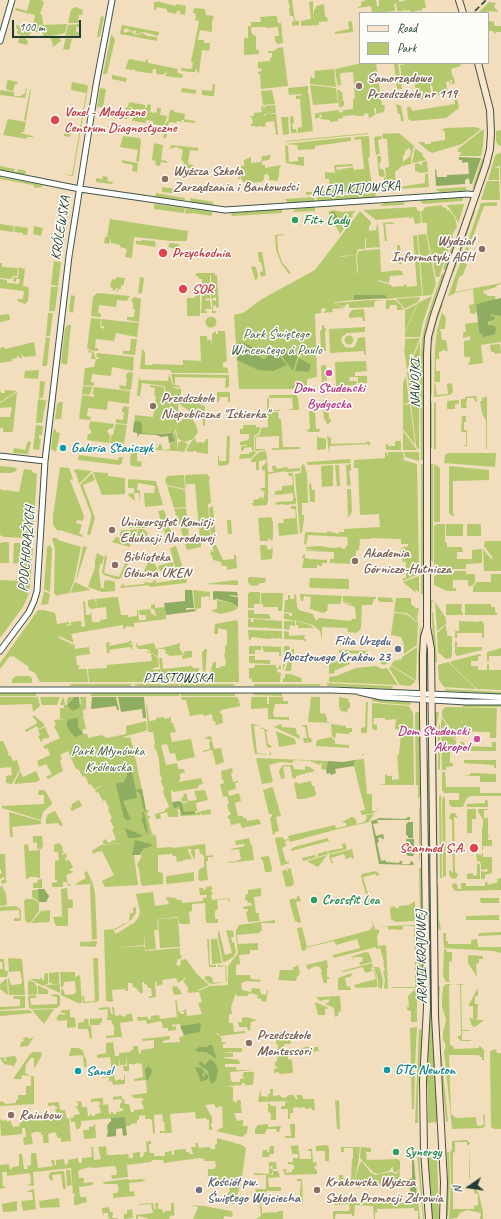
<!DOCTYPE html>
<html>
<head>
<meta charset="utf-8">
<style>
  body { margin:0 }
  #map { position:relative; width:501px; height:1219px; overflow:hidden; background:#f2ddbd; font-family:Caveat,sans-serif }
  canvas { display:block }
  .legend { position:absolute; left:359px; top:12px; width:130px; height:52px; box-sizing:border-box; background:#fdfcf7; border:1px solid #a4b0a9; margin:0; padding:5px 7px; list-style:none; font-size:12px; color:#1f3d34 }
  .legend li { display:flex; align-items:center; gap:8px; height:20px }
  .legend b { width:20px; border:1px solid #a4b0a9 }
  .north { position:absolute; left:449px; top:1167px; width:40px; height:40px; -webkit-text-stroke:3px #fdfcf7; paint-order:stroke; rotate:257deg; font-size:11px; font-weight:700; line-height:16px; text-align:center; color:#1f3d34 }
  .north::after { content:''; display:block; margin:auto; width:14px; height:18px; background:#1f3d34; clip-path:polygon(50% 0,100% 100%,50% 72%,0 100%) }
  .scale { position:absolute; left:12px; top:20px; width:69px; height:18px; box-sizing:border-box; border:2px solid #1f3d34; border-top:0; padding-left:5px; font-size:12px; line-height:14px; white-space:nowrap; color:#1f3d34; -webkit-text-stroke:3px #fdfcf7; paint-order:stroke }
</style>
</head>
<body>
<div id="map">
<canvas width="501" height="1219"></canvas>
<ul class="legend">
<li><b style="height:5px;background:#fbe5cf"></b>Road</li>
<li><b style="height:11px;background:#b4c96d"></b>Park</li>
</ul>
<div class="north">N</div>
<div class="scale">100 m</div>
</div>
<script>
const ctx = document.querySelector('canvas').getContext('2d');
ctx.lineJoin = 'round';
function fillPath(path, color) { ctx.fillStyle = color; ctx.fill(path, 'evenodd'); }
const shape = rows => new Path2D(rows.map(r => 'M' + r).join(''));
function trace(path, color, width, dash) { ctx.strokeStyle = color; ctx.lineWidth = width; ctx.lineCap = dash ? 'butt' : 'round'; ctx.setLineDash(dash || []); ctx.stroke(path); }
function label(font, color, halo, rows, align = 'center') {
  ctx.font = font + ' Caveat,sans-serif'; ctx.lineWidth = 3; ctx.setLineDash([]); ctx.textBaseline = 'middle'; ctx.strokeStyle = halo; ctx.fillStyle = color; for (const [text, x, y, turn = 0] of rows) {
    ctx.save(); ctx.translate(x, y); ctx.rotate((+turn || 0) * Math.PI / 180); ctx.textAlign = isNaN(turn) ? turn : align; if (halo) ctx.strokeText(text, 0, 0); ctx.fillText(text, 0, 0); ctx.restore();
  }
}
const green = shape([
  [30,0,41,0,44,2,40,14,42,15,43,25,67,24,65,33,43,38,43,33,30,31,29,28,32,29,35,16,34,15,29,13,29,14,15,10,16,8,27,11],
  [288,0,292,0,295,21,299,21,299,25,292,26,292,22,294,21,293,16,290,16,289,8,290,8],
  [366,0,376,0,377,6,379,7,379,0,399,0,399,2,407,0,424,0,425,1,426,8,422,8,422,10,411,12,409,10,405,11,403,5,404,11,397,11,396,3,394,4,395,11,372,13,371,6,358,8,357,4,358,7,361,6,361,2],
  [157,1,175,6,177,4,186,6,185,15,180,14,180,11,177,11,176,14,167,12,167,9,157,7,156,10,154,10,154,2,157,2],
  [313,1,313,18,314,10,316,8,316,6,324,4,325,17,327,17,328,23,327,21,319,22,319,25,301,26,301,21,311,19,309,2],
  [489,2,496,3,494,7,498,11,498,12,487,11,487,13,478,13],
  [75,7,83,10,82,15,79,15,78,20,81,20,80,23,68,23,71,10],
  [194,8,205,9,206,15,214,16,212,21,212,32,200,30,198,40,204,40,204,43,210,43,209,51,202,50,199,73,197,72,197,69,196,69,195,72,190,72,182,71,181,68,190,69,192,68,193,63,191,62,199,21,195,20,196,14,193,13],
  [101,16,104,17,100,36,99,37,97,37],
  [273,16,277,16,278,23,281,23,283,43,278,44,275,41,275,36,279,36,278,27,266,28,266,27,251,27,252,34,256,36,256,50,258,49,259,54,244,55,244,38,248,38,248,26,251,26,251,22,261,22,260,17],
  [352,21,353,32,335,34,335,32,349,29,348,22],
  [488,21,494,22,494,25,496,26,501,26,501,32,497,32,495,34,493,31,488,31],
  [80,24,80,27,76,27,76,32,79,32,78,38,71,37,69,35,65,37,68,25],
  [16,25,28,28,29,32,31,32,29,36,17,34,18,29,16,28],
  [122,25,159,32,158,36,144,32,136,34,135,33,136,31,134,30,133,32,126,28,123,30,125,33,130,31,136,35,143,33,147,36,157,37,157,41,120,34],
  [20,35,26,36,26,40,28,41,27,45,18,43],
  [111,35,113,36,115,40,107,74,103,74],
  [59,36,61,41,53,47,51,38],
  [66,38,72,39,69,50,63,49],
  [283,47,288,86,261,89,260,74,258,74,258,72,262,71,261,68,258,69,258,62,270,61,270,58,272,57,272,53,268,53,268,51,274,51,278,48],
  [129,59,145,62,147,59,148,60,148,63,178,69,177,72,183,75,182,78,165,76,168,70,163,75,160,74,159,75,156,73,156,69,153,69,152,73,148,73,135,71,135,69,132,70,125,69],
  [362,63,376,63,382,105,385,105,384,112,376,114,376,108,374,108,375,115,372,116,372,117,369,118,368,113,364,114,364,116,356,116,355,115,343,116,343,118,338,119,338,121,330,122,330,120,320,119,322,116,319,113,320,117,315,119,315,114,317,113,338,110,340,113,343,112,343,110,353,109,353,99,355,98,353,72,341,73,340,75,341,85,338,85,338,88,335,69],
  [411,63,460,63,461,66,451,69,452,75,454,78,455,84,452,84,452,80,450,80,451,85,450,85,449,81,446,82,448,94,434,96,432,85,430,85,431,93,432,93,433,96,417,100,416,95,419,93,423,93,423,91,416,92,414,79,402,81,400,65],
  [394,64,398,64,402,89,397,89],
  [334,69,336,87,310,84,310,79,312,75,312,78,315,78,314,71],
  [112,75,127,78,126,82,112,79],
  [9,80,18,82,17,84,15,84,13,91,7,90,6,88,7,81],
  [72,82,87,85,88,87,73,176,59,174,72,175,86,93,72,90,71,89],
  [213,84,215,84,214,96,211,96,202,95,202,90,212,91],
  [310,85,335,88,336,89,338,103,313,105],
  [308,86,308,94,309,95,313,131,298,133,298,128,302,127,300,99,296,99,296,96,302,95,302,94,289,95,288,88],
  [26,88,27,89,25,98,0,95,0,90,14,92,14,96,21,96,25,93],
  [100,88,106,89,103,107,99,107,97,108],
  [182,88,196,90,196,94,181,92],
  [30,89,31,89,26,121,24,120],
  [337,89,342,92,343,101,344,101,344,105,342,107,339,107],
  [272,90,275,104,263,105,261,91],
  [450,95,455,95,457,97,459,108,446,118,412,121,408,119,407,107,411,107,412,111,455,104,454,97,450,97],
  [129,102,145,105,145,109,132,110,132,107,128,107],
  [148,104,151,105,150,112,155,113,157,112,157,108,161,108,160,115,167,116,164,126,153,124,153,121,146,120,146,123,132,121,135,112,145,110],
  [396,104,401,106,404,121,401,121,400,114,398,114],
  [275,105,276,113,264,114,265,117,266,114,276,114,278,135,276,135,274,121,266,122,265,127,258,126,256,127,255,126,251,126,251,124,253,123,252,118,250,116,254,116,254,113,262,112,261,106,263,106,264,108,266,107,264,106],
  [126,107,131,108,131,117,126,119,124,119],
  [170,110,174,110,174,112,185,114,184,119,195,121,195,123,184,122,184,120,182,120,182,122,177,121,176,123,169,122,166,138,163,138,165,125,167,121,168,121],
  [293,116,294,123,292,124,293,129,296,129,297,133,291,133,290,117],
  [281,117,288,117,289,134,283,135],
  [8,119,26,122,24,132,21,132,22,134,24,133,24,134,33,136,33,137,27,137,27,139,3,135],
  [65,127,72,128,70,137,64,136],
  [475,127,481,129,462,144,432,153,428,151,419,143,419,142,424,142,425,144,431,144,431,142,445,140,445,132,443,130,440,130,446,128],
  [482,130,484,130,483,145,481,156,458,156,461,154,461,152,458,152,458,149],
  [501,130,501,146,498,145,496,141,496,131],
  [368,133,368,134,285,142,286,141],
  [399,133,414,146,411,158,411,164,402,166,395,172,396,189,381,190,380,184,381,186,385,186,384,178,386,177,385,168,389,167,387,139,383,139,382,134],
  [409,148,411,151,410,156,403,162,403,155,405,154,405,151],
  [123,136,139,138,141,140,139,162,136,161,138,150,120,147],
  [369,136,370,156,368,159,372,185,376,187,376,190,306,195,306,192,330,191,329,179,325,179,325,172,335,173,334,165,352,164,353,166,336,167,337,170,353,167,354,170,364,169,361,139,355,140,354,137],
  [381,136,382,139,378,140,380,154,376,155,374,137],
  [351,137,351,141,315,146,315,149,298,150,297,145,286,144],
  [154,143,163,145,161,160,167,161,167,163,161,162,160,166,155,165,156,161,152,160],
  [171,145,198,148,198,151,190,150,188,164,194,165,193,170,183,167,184,163,181,159,183,150,176,147,170,149],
  [285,145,288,146,289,162,298,161,298,157,304,157,304,166,286,163],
  [415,148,423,154,422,155,426,160,412,163],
  [501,153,501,193,500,166,493,167,499,168,499,180,488,180,495,156,497,154],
  [271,155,269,160,262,161,262,165,265,165,265,168,281,165,279,170,279,176,277,181,269,180,269,176,267,174,264,175,264,179,262,182,245,183,241,179,241,176,244,176,244,174,239,174,240,179,238,179,238,174,241,173,241,166,244,166,244,160,251,157,251,163,261,162,262,156],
  [377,156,381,156,381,163,379,163,380,169,383,169,385,176,383,177,379,176],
  [482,159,484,160,476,184,472,189],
  [121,160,138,163,137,172,132,171,133,165,123,163],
  [427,161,428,172,421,173,415,171,415,164,419,163,420,165,422,165,422,162],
  [0,166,15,169,14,172,17,172,18,169,26,171,26,173,23,175,0,170],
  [425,174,428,174,429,187,399,189,399,187,425,183],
  [103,176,108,177,107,181,113,182,112,184,96,182,96,178,102,179],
  [0,177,42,185,42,187,35,188,33,185,0,179],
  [487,181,499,181,500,200,481,200],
  [162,187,182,190,180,194,162,192],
  [466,187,466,191,440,192,435,189],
  [156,193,185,198,185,200,155,197],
  [376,193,375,197,317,201,317,197],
  [314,197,315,201,288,203,285,199],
  [464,197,462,201,423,204,421,202,421,200],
  [190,198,213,202,213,205,191,202],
  [405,202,403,205,381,206,380,205,385,203],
  [497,202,497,206,484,206,471,242,468,241,481,203],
  [154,204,185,208,184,213,154,209],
  [464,204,463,208,462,208,463,209,458,223,456,218,447,205],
  [442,205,442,207,446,208,448,211,449,210,455,218,457,227,452,235,453,236,452,239,439,277,436,277,427,234,427,223,422,223,421,211,423,211,425,207],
  [315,207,315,211,293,212,295,209],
  [416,207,418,211,420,211,421,223,415,224,413,217,409,219,409,217,376,220,363,210],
  [186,208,212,212,212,216,193,213,186,214,185,213],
  [282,209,282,213,232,216,231,213],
  [334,210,342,212,355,211,352,215,353,216,340,234,328,212],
  [474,210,475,211,454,272,453,272],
  [360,211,371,222,371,225,369,226,369,231,376,230,377,224,378,226,380,247,366,248,366,238,365,238,365,249,358,249,356,255,341,256,342,273,341,257,356,255,357,273,342,274,358,273,357,255,359,251,380,249,381,272,399,270,400,271,402,271,403,275,390,276,389,283,378,280,378,281,391,285,392,287,404,286,404,285,406,284,407,287,417,286,413,236,417,235,422,295,423,295,418,235,426,234,436,284,432,295,385,299,372,299,386,298,354,295,354,300,334,302,334,303,372,300,384,300,375,301,374,307,349,308,349,304,345,305,345,307,332,303,345,308,332,309,333,312,323,313,326,310,325,308,323,308,321,309,321,313,315,314,317,377,307,379,307,389,239,389,234,315,243,313,262,299,315,270],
  [61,218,67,219,66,229,59,228],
  [110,219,188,231,187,240,186,241,171,241,134,237,132,258,125,257,127,249,120,247,120,245,111,243,111,238,109,244,104,243,105,237,107,237],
  [392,222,395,224,385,224,387,241,385,241,383,223],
  [0,224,14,226,13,232,0,230],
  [15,226,28,228,27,235,23,235,23,233,14,232],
  [34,226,43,228,41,236,33,234],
  [59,230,65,231,64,241,57,240],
  [284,234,284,235,277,236,278,250,282,262,291,273,289,274,281,263,276,250,275,235],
  [142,240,155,241,156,247,136,244,136,241,141,241],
  [454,240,452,253,445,270,443,269],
  [170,243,179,244,180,246,180,250,168,247],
  [397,245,400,245,402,264,399,264,398,262],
  [466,247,469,248,463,263,467,264,463,275,459,277,455,292,501,283,501,284,497,285,496,287,483,291,484,294,487,294,487,296,495,296,496,300,476,304,477,312,474,314,470,313,470,309,469,308,469,305,474,304,473,289,454,293,454,294,448,296],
  [258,252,262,252,266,275,261,277,260,272,263,271,261,262,259,262],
  [54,261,61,262,58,286,51,285],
  [0,263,2,263,2,267,18,268,17,276,14,276,10,279,0,278],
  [251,266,256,267,258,276,257,279,255,280],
  [19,267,25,269,23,286,28,287,29,289,28,301,25,304,17,301,18,299,23,299,24,291,0,288,0,279,7,280,7,283,19,284,20,279,16,279,16,282,13,281,14,277,18,278],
  [196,273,215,273,214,275,217,275,219,307,216,308,216,305,213,306,213,311,216,311,216,313,212,313,212,300,216,301,216,297,211,299,211,287,216,288,216,285,211,286,211,275,210,275,210,286,206,285,205,286,202,286,202,279,196,279,199,279,199,277,196,276],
  [442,273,444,274,428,320,424,341,423,460,421,460,420,367,422,339,426,320],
  [116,277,125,278,123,286,121,285,121,289,119,289,118,292,117,292,118,288,116,288,115,292,115,290,112,290,113,288,110,287,112,279,116,280],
  [140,277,144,278,142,293,138,294],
  [51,287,58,287,55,311,49,311],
  [205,287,208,289,210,287,210,299,206,298,206,301,210,300,211,309,205,309,205,311,207,311,207,313,201,313,202,295,203,294,202,288],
  [97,293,99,293,130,296,127,301,117,300,116,307,99,305,98,313,101,314,101,317,91,316,93,297],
  [195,294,200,295,200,316,187,316,187,298,195,298],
  [71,295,75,296,73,313,69,311],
  [432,296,423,322,420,337,405,337,405,333,418,303],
  [134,297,141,299,139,322,127,320,127,317,134,317,135,309,133,309,133,303,131,300],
  [420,297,418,302,404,309,402,305,396,299],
  [386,300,395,300,401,305,403,310,397,310,397,305,390,305,389,309,386,309],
  [417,304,405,332,405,310],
  [441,304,443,304,436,324,432,343,432,396,430,392,432,338],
  [364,309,365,321,363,321,362,317,349,318,349,314,352,310],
  [442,312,446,318,445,329,440,329,441,333,442,340,446,340,448,351,445,351,444,349,442,351,439,352,439,359,436,359,436,371,440,371,440,382,435,382,437,395,448,394,447,384,452,383,453,392,450,395,434,397,435,348,437,330],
  [48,313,53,313,50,336,46,336],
  [492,313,501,316,501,342,481,345,483,363,469,365,468,362,470,362,470,357,465,357,464,355,464,341,470,340,470,336,463,338,463,332,466,332,465,324,478,322,479,332,482,335,488,326,490,314],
  [9,314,10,320,0,322,0,315],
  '205.5 322a5.5 5.5 0 1 1 11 0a5.5 5.5 0 1 1-11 0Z',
  [91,318,101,319,100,327,104,329,104,326,101,326,102,319,118,321,117,328,118,321,139,323,137,337,116,333,114,341,96,339,95,348,98,348,98,351,92,351,87,348],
  [68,325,71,325,67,365,61,363,65,328],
  [322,325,324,325,324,328,326,328,326,331,325,331,326,351,321,351,320,331,322,329],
  [365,327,365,332,347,333,342,337,341,341,345,347,352,348,355,346,358,338,365,337,366,355,364,355,364,351,330,353,329,329],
  [216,331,216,334,218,334,218,331,225,331,227,361,223,363,223,367,228,368,228,373,172,373,170,370,140,369,142,349,145,352,145,365,152,365,152,364,183,365,183,360,201,361,200,336,207,336,207,340,211,340,212,346,212,334],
  '344.5 340a4.5 4.5 0 1 1 9 0a4.5 4.5 0 1 1-9 0Z',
  [46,337,50,338,47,366,42,366],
  [420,338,407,370,404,348,405,348,405,339],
  [131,339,137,339,135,355,123,354,123,351,130,351],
  [420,341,419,401,411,402,407,373],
  [34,342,36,356,25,357,21,355,22,358,19,358,19,356,17,356,17,358,12,359,12,361,0,363,0,348,4,347,5,349],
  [500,344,501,353,495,354,494,352,491,352,490,345],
  [89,350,94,353,96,359,99,359,99,358,96,356,97,353,134,357,133,371,112,367,111,376,92,374,91,382,94,383,94,386,83,385,85,368,94,367,96,359,91,359,92,353,88,352],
  [366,361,367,371,355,372,355,376,367,376,367,383,358,383,358,377,350,377,349,381,357,381,356,385,336,386,335,362],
  [324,365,326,366,327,385,329,385,329,387,327,388,327,389,326,389,325,379,324,379,324,386,322,385,321,366],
  [39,370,38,379,24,378,25,371],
  [129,372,133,373,131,390,120,389,119,385,126,386,127,378,126,377,126,374],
  [169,374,174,388,177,388,177,391,178,388,181,389,181,399,187,399,188,401,205,401,205,404,201,404,200,405,205,406,205,425,203,426,203,411,200,410,196,412,192,413,178,403,176,400,177,392,175,400,178,404,179,418,175,431,177,439,177,451,155,450,141,449,140,446,155,448,155,450,159,446,159,444,161,444,163,450,170,449,170,443,175,441,173,432,158,434,133,432,135,415,153,417,156,396,154,395,155,388,150,387,150,385,164,387,164,395,165,395,165,387,164,386,142,383,140,396,137,396,139,376,140,380,168,381],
  [171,374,229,375,229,387,225,388,226,378,175,377,175,385,180,386,180,387,174,387],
  [406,376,409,402,403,405,403,383],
  [40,381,45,382,43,398,39,398],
  [83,386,93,387,89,395,82,394],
  [94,387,130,391,129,404,108,401,107,410,88,408,87,416,91,417,90,420,79,419,82,395,94,397,94,394,91,394,93,393],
  [0,390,1,393,5,393,5,390,17,391,0,402],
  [17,392,13,431,12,432,3,432,3,428,0,428,0,416,0,417,10,417,12,407,0,408,0,403],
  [217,392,230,392,230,402,228,402,228,397,220,397,219,402,217,402],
  [270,395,296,395,298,398,299,410,284,410,293,409,292,398,269,398,269,410,280,410,280,411,267,411,267,400],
  [476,396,477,401,475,402,474,398,467,398,466,404,467,408,461,408,461,399,465,399,465,397],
  [487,397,487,449,486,449,486,421,482,413,480,401,482,401,482,398],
  [38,399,45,400,46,401,42,423,36,423],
  [328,399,329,419,331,419,331,422,329,422,329,424,327,424,326,421,324,419,323,405,323,400],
  [459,400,459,404,455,404,455,409,447,409,447,401],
  [419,401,419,449,418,449,416,446,411,404],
  [432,401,432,448,430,446,430,405],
  [60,402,63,402,61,419,55,419,57,404],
  [438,402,436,403,436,449,438,449,434,449,434,403],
  [409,404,410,404,415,445,403,429,403,405],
  [124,406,129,407,127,424,116,423,116,419,123,420,124,412,122,412,122,409],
  [309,411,315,411,316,429,320,429,319,432,309,432,306,430,310,429],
  [267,412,278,412,279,419,281,419,283,447,300,447,300,449,272,450,272,448,279,448,279,436,256,437,256,449,265,449,265,450,255,451,255,437,260,434,261,428,268,427],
  [190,415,196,425,198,432,193,439,185,442,180,440,177,437,176,427,178,423,187,416],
  [462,416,466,416,466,422,464,422,464,430,467,430,467,446,464,446,464,445,466,445,466,432,461,432],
  [90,421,114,424,113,428,109,429,107,431,110,436,109,443,87,440,88,434,91,434,91,430,89,429],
  [116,424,127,425,124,444,110,443,111,436,114,433,114,429],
  [36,425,43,426,42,435,39,435,39,438,41,439,39,450,33,449],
  [243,425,256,425,256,427,260,427,259,433,254,436,254,452,257,452,251,458,239,459,240,454,249,454,250,452,253,452,251,447,244,448,244,450,241,451,241,446,247,446,247,445,240,445,240,442,248,440,249,438,249,434,240,434,240,429,243,429],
  [56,429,56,432,60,433,56,452,51,449,53,431],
  [403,431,417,450,403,450],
  [227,436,230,436,229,463,227,465,219,466,218,464,218,456,219,456,219,461,226,461],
  [327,436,331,438,331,444,366,443,367,441,370,442,370,447,368,444,330,446,329,454],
  [317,437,326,439,326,449,317,450],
  [195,438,197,443,200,442,204,443,206,439,208,439,208,454,196,452,196,451,193,451,193,452,186,451,191,442],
  [28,441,31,442,28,454,13,453,14,448,25,450],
  [181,441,186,443,188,444,184,452,177,451,178,443],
  [395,441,401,441,401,450,386,450,386,444,388,444,388,446,395,446],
  [131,449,143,450,143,453,137,452,137,461,142,462,141,467,132,466,130,464],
  [266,451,267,457,268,472,273,472,272,466,276,466,277,469,287,467,288,469,300,468,300,471,285,472,285,471,268,474,268,502,267,503,267,505,253,506,252,503,254,503,253,500,259,499,260,497,262,497,262,499,263,499,265,492,261,490,261,488,265,488,265,471,262,470,262,467,267,461,265,460,259,461,259,470,256,470,256,462,251,462,251,460,259,452],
  [387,452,387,456,388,455,388,452,403,452,404,458,403,460,417,464,419,572,416,575,403,581,403,578,406,578,406,562,403,562,400,552,402,548,408,546,408,544,401,544,401,539,371,538,370,539,360,539,359,550,356,551,355,564,330,563,330,559,334,559,334,552,306,551,306,550,321,551,306,549,306,547,320,546,333,548,342,547,342,549,345,549,346,546,348,545,347,537,308,535,306,545,304,544,305,533,307,532,327,533,327,531,339,534,339,532,344,532,344,529,380,527,379,514,360,515,358,468,354,468,354,460,385,458,385,453],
  [404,452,418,452,419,453,419,461,405,457],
  [448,453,496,453,495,467,444,463,445,455],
  [79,455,118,460,119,457,123,457,122,463,120,465,78,460],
  [350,459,351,463,308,465,307,462],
  [302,461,302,465,304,464,307,474,308,503,302,503,302,515,304,515,304,520,302,532,300,534,295,474,301,473],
  [351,464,351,470,349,471,351,485,347,486,346,465],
  [421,464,423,464,423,594,421,594],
  [430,464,433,464,433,563,430,558],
  [434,464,440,468,440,522,434,522],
  [333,465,333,486,322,487,321,466],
  [335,465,339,465,340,486,337,486],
  [0,466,11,467,17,468,16,471,11,473,0,473],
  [449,466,489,470,489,480,453,481,453,513,454,514,453,517,449,513],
  [60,467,69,468,73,479,70,480,84,516,83,521,77,520,76,523,82,525,79,534,83,535,82,537,60,530,60,531,57,530,53,525,53,516],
  [24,469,32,470,32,472,37,474,33,534,26,538,4,537,0,535,0,489,5,491,5,490,19,492],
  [75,469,91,471,92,471,79,484,76,473,74,472],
  [93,472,108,473,108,476,125,478,125,494,102,495],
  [92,473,95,480,83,485,95,518,90,535,87,534,91,519,91,514,80,485],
  [288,473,293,473,295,497,293,497,293,493,276,495,274,494,276,491,282,490,282,486,293,485,292,476,289,476],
  [207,474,210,478,209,480,211,503,208,504,210,537,200,539,195,484,187,484,186,489,185,475],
  [184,475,185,489,167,485,165,480,167,476],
  [129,479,156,481,163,505,145,507,144,493,154,493,155,486,138,483,137,490,140,491,140,505,139,493,134,493,135,501,129,496,128,494,134,493,134,488,128,488,128,480],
  [311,483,312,490,315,490,315,502,310,502,309,484],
  [167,486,185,490,186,507,174,508],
  [347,489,351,489,352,512,348,518],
  [296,497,296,504,284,505,283,504,276,505,275,503,277,502,293,501,293,498],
  [213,506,216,539,212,540,211,538,209,539,209,541,203,542,202,540,211,538,209,508],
  [291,506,296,506,298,534,279,536,278,523,284,523,283,519,296,518,295,509,291,509],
  [186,508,188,525,180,526,174,509],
  [164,510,174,541,168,543,158,511],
  [271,517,273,522,273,539,270,541,269,538,268,538,268,541,260,541,258,518],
  [227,520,231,520,232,534,228,534],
  [148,523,147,526,146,528,129,528,129,524],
  [437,524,445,524,445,542,447,543,447,547,462,547,463,552,457,552,457,559,472,559,472,550,482,549,482,563,466,564,466,569,453,569,453,571,466,571,466,574,475,574,475,582,472,586,468,586,468,580,453,580,453,588,456,588,456,591,447,591,434,585,434,576,437,575,437,566,434,566,434,526],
  [446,524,463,524,463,536,446,536],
  [467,524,481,524,481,536,467,536],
  [188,526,189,542,185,543,180,527],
  [137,529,136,541,129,539,130,530],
  [138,529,143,529,147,532,148,537,145,542,141,542,137,541],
  [121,530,129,530,128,539,120,536],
  [116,537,131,541,129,553,130,547,112,542],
  [52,538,56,538,58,539,58,540,81,547,74,581,69,593,59,595,59,596,54,594,55,549],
  [201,540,201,547,187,550,185,544],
  [485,541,501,541,501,571,484,571,483,549,491,559,493,558,484,546],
  [4,542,9,542,9,563,0,563,0,543],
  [14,543,21,543,19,564,13,563],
  [23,543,33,548,30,585,28,596,23,607,0,638,0,580,22,581],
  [50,545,52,549,50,592,44,589,47,547],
  [214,545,216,545,223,560,234,559,234,555,236,555,237,568,227,570,227,566,222,566,221,562,213,560,212,555,210,555,211,549,212,552,214,551,212,546],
  [260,545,266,545,268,550,273,548,272,559,261,560],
  [83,546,87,547,76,581,76,580],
  [176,546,187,581,186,583,150,587,148,585,120,588,123,583,124,586,144,584,145,582,151,583,156,579,156,583,181,579,180,572,176,570,170,548],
  [97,553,104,557,102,564,100,564,99,571,101,588,104,588,104,581,108,580,115,582,115,591,102,592,88,587,95,567,95,561],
  [305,554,305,558,309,559,326,560,327,558,327,563,322,563,322,566,317,565,317,568,302,568,304,558,302,558,303,555],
  [105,555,107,556,104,573,119,577,127,559,130,560,120,579,116,579,104,575,102,573],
  [150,558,153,560,158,571,152,572,152,577,149,579,148,576,140,577,139,575,142,576],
  [173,562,174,568,160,571,158,566],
  [491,574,501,574,501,592,473,592,473,587,477,582,491,582],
  [419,576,419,592,418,592,417,590,415,590,416,593,403,582],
  [249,577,266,578,265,583,260,583,257,586,250,585,248,582,248,578],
  [310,578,349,579,349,589,311,588,309,586],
  [235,580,238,581,238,585,236,585,205,584],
  [75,582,91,590,70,593],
  [193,590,210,592,210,602,209,596,201,597,201,608,195,609],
  [44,591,50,594,48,604,41,605],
  [250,592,260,592,260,604,254,604,254,608,248,608,248,594],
  [261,593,283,593,282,611,278,611,278,607,263,607,263,604,261,604],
  [295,594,296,594,297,607,299,610,313,614,316,621,319,618,351,621,352,619,356,619,355,607,343,603,355,604,343,602,343,596,376,597,376,599,374,599,372,605,362,605,361,628,359,631,356,633,348,632,347,628,322,627,322,640,320,631,313,625,298,621,284,619,284,613,289,614,290,616,292,616,292,613,284,612,285,600,288,600,288,595,290,595,290,599,294,599],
  [300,594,342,596,341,602,340,604,328,604,327,611,323,613,310,609,311,597,304,596,303,601,301,601],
  [114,597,118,597,121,615,128,615,128,617,137,616,137,610,138,610,139,620,146,620,146,615,140,615,139,610,150,609,152,615,154,613,154,616,156,616,154,609,151,609,151,605,155,604,155,608,165,607,166,619,134,623,134,627,126,626,126,628,123,629,123,625,71,634,74,643,59,636,59,638,72,644,62,647,74,644,75,649,89,647,90,654,76,656,77,665,79,665,79,668,77,669,87,669,88,682,40,682,35,673,29,670,28,666,26,665,13,656,12,657,10,656,0,669,0,663,38,610,44,610,55,613,57,624,69,622,70,624,66,625,66,626,71,625,71,622,81,621,81,623,83,624,81,624,82,627,85,626,83,602,85,601,86,615,90,615,91,611,92,622,100,622,100,620,107,619,106,607,97,608,96,599],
  [378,597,392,598,393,602,381,602,378,600],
  [396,598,411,598,411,604,416,608,419,608,417,618,418,621,415,620,407,613,394,612],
  [95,599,97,608,91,609,88,606,88,600],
  [217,600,232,603,238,608,233,611,220,614,212,611,212,610,217,609],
  [431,600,433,600,432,603,432,612,433,612,436,646,437,662,434,662],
  [435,602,446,618,446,624,437,631],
  [446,604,462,604,461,611,462,611,463,615,446,615],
  [465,604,491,604,491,607,495,607,495,612,497,613,497,615,465,615],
  [248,610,254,610,254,614,269,614,271,619,248,618],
  [394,613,406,614,415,621,418,622,417,645,404,654,404,645,401,637,391,635],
  [248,619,251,619,251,622,253,622,254,619,282,621,282,629,267,628,267,627,265,627,265,628,248,627],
  [237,620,238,623,239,682,208,682,213,662,216,662,216,668,219,668,221,666,225,666,226,662,224,654,225,654,225,646,227,645,227,630,218,628,218,634,214,634,215,624],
  [284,621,295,621,295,626,290,625,289,630,284,629],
  [296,621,310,625,314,628,298,628,298,625,296,625],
  [459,621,479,622,479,621,482,621,484,624,484,638,482,638,482,633,457,633,457,638,455,638,455,631,459,631],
  [446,625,446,631,452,631,447,631,447,636,452,636,452,655,451,658,446,659,438,652,437,633],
  [420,627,421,627,421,633,420,682,418,681,418,655],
  [248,630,282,631,282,639,278,638,277,639,274,638,268,639,252,637,249,641],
  [284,631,289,632,289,636,305,635,304,639,306,639,306,642,303,640,284,639],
  [130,640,133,643,130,643,131,645,133,644,132,650,130,647,109,650,110,653,107,653,106,643,110,642,109,646,129,642],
  [455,641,457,642,457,647,482,647,482,650,457,656,455,653],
  [136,642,138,646,154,643,156,649,170,646,180,643,180,646,179,647,182,653,184,651,182,655,169,656,168,654,166,654,165,649,158,649,158,657,147,649,138,649,136,646],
  [249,646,261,646,261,650,255,650,255,654,249,654],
  [262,646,281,647,281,656,279,656,279,652,264,652],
  [284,646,289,646,290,648,283,671],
  [417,647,416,680,415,680,391,665,394,661,402,659,402,657],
  [501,648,501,656,489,656,489,661,487,661,487,652],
  [204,649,207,649,205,677,209,676,208,682,201,682,201,676,203,675,202,651,204,651],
  [292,649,294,649,294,662,292,662,291,671,285,671,288,661,290,659,289,659],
  [339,650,368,651,368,654,339,653],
  [185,651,192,651,192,657,182,659,182,657],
  [147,652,151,652,158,658,159,667,153,668,153,670,160,669,161,682,89,682,88,669,107,668,107,665,152,661,151,653,147,653],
  [479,654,482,656,478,656,478,661,471,661,471,666,478,666,478,670,487,670,487,664,489,664,489,670,501,670,501,690,477,689,449,662],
  [249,656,255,656,255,660,270,660,270,664,249,663],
  [380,657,388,658,388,663,384,665,380,663],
  [159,658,162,658,163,669,192,666,193,668,199,668,199,682,162,682],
  [333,658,333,661,349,662,350,664,334,671,335,673,329,674,329,659],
  [448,662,476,689,444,687,439,680,438,665],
  [255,665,276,665,276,668,279,668,279,665,281,666,281,669,277,669,277,672,281,673,280,682,252,682,252,679,249,678,249,668,254,668],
  [376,666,383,669,387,668,398,685,329,682,329,677,336,676,356,668],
  [391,666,415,681,415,682,410,686,400,685,389,668],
  [285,674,291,674,301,678,302,681,302,682,283,682,283,678,285,678],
  [16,676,29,676,32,678,32,683,12,683,12,679],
  [326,683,345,684,393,686,392,689,328,686],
  [71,684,131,684,131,686,69,686],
  [134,684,179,684,179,686,139,686,134,685],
  [180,684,233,684,235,686,180,686],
  [254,684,321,684,319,686,254,686],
  [445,689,501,692,501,694,445,691],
  [0,693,36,693,36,696,0,696],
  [92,693,179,693,179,696,90,696],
  [180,693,235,693,235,696,181,696],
  [282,693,282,696,254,695,254,693],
  [0,697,38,697,40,706,33,712,32,704,0,705],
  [40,697,60,697,57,705,42,705],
  [63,697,64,698,65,705,67,705,67,699,69,697,74,697,69,705,81,704,80,697,86,697,86,709,83,710,83,715,86,714,83,716,86,729,83,729,83,734,87,734,88,738,102,735,107,738,126,734,126,726,146,721,147,730,145,731,126,736,124,737,125,738,130,737,135,754,138,754,135,756,145,804,146,810,149,810,149,812,147,813,147,815,151,817,148,819,152,834,155,834,148,837,156,835,157,848,172,847,173,848,205,844,206,856,213,855,213,857,208,857,208,861,206,861,208,880,200,881,198,879,199,870,201,868,204,867,204,856,200,853,199,849,195,849,195,859,194,859,191,853,191,849,188,849,188,851,192,859,183,860,183,861,175,862,177,860,176,856,173,856,172,854,158,855,158,872,163,873,163,884,142,886,141,884,139,869,137,864,141,858,141,855,134,855,138,885,105,887,102,881,114,875,102,851,100,852,99,851,93,854,92,851,101,845,125,843,104,844,103,843,103,841,106,839,108,843,116,839,112,830,114,828,110,820,112,818,108,810,109,808,105,800,103,801,98,792,96,793,95,790,103,785,94,789,91,784,89,785,85,776,83,777,78,769,76,769,68,751,60,755,62,759,60,760,63,771,48,779,46,777,52,774,46,764,39,767,37,761,50,755,49,752,63,745,49,752,47,748,45,749,43,746,60,738,54,726,56,725,54,720,65,719,58,718,60,718,60,708,64,708,64,705,60,705],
  [181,697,237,697,239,700,240,706,221,710,220,713,222,714,223,723,216,725,215,721,213,721,212,714,204,716,203,714,190,716,186,700,182,700],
  [252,697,267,697,267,704,269,704,269,697,283,697,283,701,288,701,288,704,275,704,273,713,274,717,289,717,289,720,268,719,268,708,251,709,251,700],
  [311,697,320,697,320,713,326,714,326,717,327,718,327,722,333,723,308,722],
  [339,697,349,699,348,702,350,702,350,708,348,708,346,719,347,712,341,711,339,707],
  [373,699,409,702,411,703,410,705,384,703,371,701],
  [366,702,368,702,367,733,361,733,361,728,365,727],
  [372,703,409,706,413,713,414,785,378,785,385,784,385,774,388,776,392,776,392,780,399,779,397,755,399,755,399,752,401,736,400,732,398,732,398,729,395,729,396,719,385,720,385,718,374,718,373,724,377,725,377,730,373,730,372,727],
  [146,705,147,705,149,721,156,720,156,718,164,717,165,719,171,717,171,723,173,723,176,732,170,733,172,742,191,739,195,757,177,761,175,753,170,754,167,744,161,745,166,765,177,763,178,769,184,769,185,772,180,774,180,780,178,782,201,778,203,784,199,785,198,788,173,792,172,790,171,790,172,804,180,804,182,814,195,813,210,809,211,814,201,815,200,812,200,815,180,816,180,809,177,810,177,811,178,811,178,817,168,817,167,812,160,814,161,819,156,819,155,814,165,811,165,809,169,807,163,792,164,788,161,782,162,779,160,774,159,760,157,752,154,747,155,743,153,732,148,732],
  [463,705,501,705,501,707,463,707],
  [445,707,497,708,496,738,490,738,490,732,454,731,454,736,456,736,456,739,453,737,453,732,442,716,442,711],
  [417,712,420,712,421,794,418,799,418,785,416,785,415,713],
  [435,712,439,712,436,730,438,878,436,876],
  [32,716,35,716,43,723,45,726,38,729,37,726,26,732,25,730,36,724,37,722],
  [442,718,452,732,452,737,456,741,455,749,454,751,450,751,450,763,453,763,453,766,446,767,446,770,442,770,441,723],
  [440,723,440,770,438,769,438,730],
  [251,724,255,724,269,731,266,732,268,744,272,746,270,748,267,747,264,729,261,729,261,727,254,725,257,753,269,755,271,751,271,755,255,754,252,737],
  [281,724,282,727,296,728,297,735,299,734,300,739,274,727],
  [331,724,346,726,346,728,352,728,352,732,349,732,349,734,336,733,335,739,332,736],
  [303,725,307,725,309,738,311,738,312,742,304,743,303,738,307,738,305,727,302,726],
  [45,727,49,736,49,738,42,739,43,740,41,742,38,736,40,735,38,730],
  [276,731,295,739,296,744,279,747],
  [211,736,214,749,221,748,224,762,216,765,212,750,203,752,202,751,210,749,209,742,211,741,211,740,204,738],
  [331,737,335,741,335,744,349,745,349,748,316,746,317,740],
  [0,741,3,741,9,754,8,754,8,756,10,755,13,761,17,760,20,769,12,784,6,783,6,776,12,775,11,767,0,768],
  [460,742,464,742,465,746,490,747,492,747,492,742,496,742,496,751,464,751,460,748],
  [426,753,429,770,432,980,429,980],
  [362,754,366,754,362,755,362,759,364,759,367,794,372,794,372,811,377,811,378,808,378,811,374,812,374,813,362,815,360,811,365,810,354,766,355,760,362,759],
  [256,758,328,761,327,766,326,770,321,769,322,762,320,765,310,761,294,760,292,763,281,762,269,765,273,782,262,784],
  [464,760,496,760,496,768,494,768,494,765,464,763],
  [285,765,293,765,294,769,305,770,305,766,310,767,315,771,296,776,296,778,293,779,290,766,283,767,285,778,281,779,279,771,282,766],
  [232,768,233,772,231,773,233,782,238,781,238,783,235,783,236,789,228,791,229,796,239,793,241,801,235,803,238,816,243,816,243,818,246,818,247,821,259,819,261,824,242,828,240,823,231,825,230,819,228,819,228,816,231,814,230,812,229,812,227,805,229,804,227,796,223,797,220,784,223,784,224,781,221,778,222,778,221,771],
  [20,771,23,777,36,771,40,780,36,782,14,784],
  [442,772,445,772,446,787,480,787,480,793,501,793,501,796,470,796,466,799,463,807,452,807,449,804,449,800,459,800,459,793,445,793,445,794,442,790],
  [465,773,474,773,496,774,496,782,480,782,480,776,464,776,470,775,470,773],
  [311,781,312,786,314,786,316,794,315,796,303,799,297,799,294,783,297,782,298,784],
  [272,787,273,788,281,816,276,817,279,831,275,832,275,834,273,835,270,818,272,816,272,814,269,814,263,790],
  [39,790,43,790,46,792,52,803,51,805,43,812,41,820,2,808,2,806,44,804,44,795,38,795],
  [205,790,208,800,196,803,197,810,199,811,184,812,182,803,188,802,185,801,182,802,181,798,184,797,183,795,186,793,188,801,197,800,194,791],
  [441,795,442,878,440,878,439,797],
  [444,796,445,799,446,875,443,878,442,799],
  [485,799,488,801,488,807,467,807,467,804,485,803],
  [79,800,82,805,80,807,72,811,70,808,72,807,72,804],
  [420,806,420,857,419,863,419,810],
  [467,809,476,809,476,819,472,819,472,833,467,833],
  [478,809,488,809,488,810,484,810,484,818,488,818,488,834,489,836,488,837,488,840,492,840,492,846,483,846,483,850,482,850,482,827,483,827,483,819,478,812],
  [55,811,63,825,60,826,58,823,46,824,46,819,48,814],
  [9,812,41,821,41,824,12,827,13,837,10,837],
  [451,813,455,813,457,816,458,818,454,817,455,872,458,874,457,877,455,879,451,878,449,874,449,870,453,872,452,820,449,818],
  [374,814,369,822,338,829,290,842,289,840,285,841,286,846,282,848,286,862,289,861,289,863,281,866,275,838,282,837,285,840,289,839,288,836,335,825,336,828,346,826,346,823,342,822,351,817,355,818,357,824,364,822,367,818,366,815],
  [33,836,42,836,43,846,41,849,37,849,37,842,33,843],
  [249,838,251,845,252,845,254,860,228,863,228,862,237,861,241,859,239,849,231,850,231,849,245,846,244,844,236,845,235,841],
  [328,838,329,841,291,851,291,849,294,847],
  [59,843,63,848,62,849,64,853,61,854,62,855,66,853,67,857,65,858,66,861,69,860,73,867,69,870,74,872,66,875,68,884,71,884,71,885,68,886,67,882,63,882,63,887,52,887,52,883,57,882,57,880,55,880,55,861,59,860,58,852,54,852,54,845],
  [345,843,347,849,329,854,328,851,343,848,342,844],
  [28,844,29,851,40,850,40,878,38,878,37,877,29,877,28,879,26,879,24,845],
  [352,849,354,858,352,859,352,857,346,859,344,854,331,858,333,863,331,863,329,855],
  [327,851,328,854,303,861,302,858,315,855,316,857,318,856,317,854],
  [482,853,483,853,483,857,492,857,492,873,485,875,485,879,481,879,481,871,487,872,488,869,481,870,481,864,479,861,477,861,476,854,482,855],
  [0,854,5,854,6,881,7,882,2,884,1,881,5,879,4,877,0,879,0,874,2,873,0,868],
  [327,855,318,867,308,862,308,861],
  [269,856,272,869,271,872,265,872,263,860,261,860,261,857],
  [477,863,480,865,480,879,467,879,467,874,473,873,473,876,477,875],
  [422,866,423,924,420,919,419,869],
  [287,868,291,869,294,883,292,886,286,887,282,871,286,869,286,871,288,871],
  [87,871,93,884,75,885,77,883,86,878,84,873],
  [376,871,380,875,376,876,376,874,363,877,371,904,369,906,361,876,362,874],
  [194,872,194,881,167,884,166,881,166,877,167,876],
  [501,878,501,890,455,891,452,887,453,883,457,884,458,889,461,889,461,883,466,883,466,886,485,886,485,882,487,882,488,885,498,882,497,879],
  [42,879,42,888,33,888,33,883,37,883,38,880],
  [438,883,439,919,441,930,439,930,437,923,436,885],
  [93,884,95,893,97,939,92,940,90,885],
  [2,886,6,894,7,905,0,906,0,887],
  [212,886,212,890,211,890,211,892,213,892,213,894,211,895,212,900,229,898,230,902,229,902,228,899,217,900,218,909,215,911,215,919,218,919,218,923,206,923,205,903,192,904,192,911,189,912,190,924,181,924,179,923,178,917,157,919,158,930,154,930,156,949,145,950,144,931,144,945,116,948,144,946,145,951,180,948,180,955,182,955,181,959,178,959,176,965,180,966,181,960,186,959,197,974,209,985,198,990,198,991,210,986,228,985,228,966,238,953,236,936,236,930,239,925,275,920,275,923,261,923,262,931,260,931,260,933,237,935,238,944,258,943,258,950,250,950,250,954,239,955,240,964,236,965,236,975,250,975,251,979,261,980,260,982,247,981,241,983,242,990,251,992,252,988,260,989,261,994,266,995,267,990,268,990,266,1002,261,1001,261,999,257,998,258,995,249,993,248,996,237,996,236,993,231,1007,232,1014,229,1014,229,1023,233,1023,234,1032,245,1031,245,1033,220,1036,218,1033,216,1033,221,1037,222,1041,220,1042,226,1042,226,1043,223,1044,223,1048,242,1048,242,1052,229,1052,223,1053,233,1053,233,1057,224,1057,224,1058,239,1060,240,1064,225,1064,225,1067,236,1067,237,1070,254,1070,230,1072,231,1080,232,1082,240,1082,240,1079,246,1078,242,1077,244,1072,254,1072,253,1085,245,1085,245,1083,242,1083,242,1085,227,1086,233,1087,233,1100,230,1102,234,1100,234,1102,237,1102,237,1100,240,1100,241,1102,241,1106,240,1106,241,1107,242,1113,234,1113,237,1121,243,1120,243,1126,248,1126,247,1133,242,1137,216,1131,223,1127,222,1107,221,1106,216,1108,214,1104,205,1105,212,1117,212,1124,210,1124,211,1126,212,1126,212,1130,209,1130,209,1120,207,1120,206,1118,196,1119,195,1112,170,1114,172,1133,160,1133,160,1131,165,1131,164,1121,161,1122,163,1120,162,1114,154,1115,155,1133,153,1134,152,1120,150,1119,145,1119,145,1115,139,1116,139,1120,137,1120,137,1123,131,1124,130,1126,126,1126,125,1117,81,1121,81,1125,79,1129,76,1129,75,1122,71,1122,70,1116,71,1118,74,1117,74,1115,80,1114,76,1106,78,1106,78,1103,75,1102,81,1101,82,1107,87,1107,88,1116,90,1116,90,1114,91,1114,92,1116,95,1116,95,1114,101,1113,99,1105,100,1105,100,1102,98,1102,98,1101,91,1102,91,1099,103,1098,103,1105,108,1104,109,1114,111,1114,111,1112,113,1112,113,1114,116,1114,116,1112,123,1111,122,1108,120,1108,120,1103,122,1103,122,1100,119,1099,113,1100,113,1097,122,1096,122,1099,124,1099,125,1104,129,1104,131,1112,134,1112,134,1110,144,1109,141,1101,143,1101,143,1098,133,1098,132,1095,147,1093,146,1080,134,1081,134,1078,135,1079,143,1077,142,1065,139,1063,134,1064,134,1065,132,1064,129,1064,129,1071,124,1071,123,1066,127,1066,126,1055,126,1063,125,1065,120,1065,119,1058,119,1066,114,1065,113,1067,115,1081,121,1079,121,1080,124,1080,124,1075,125,1075,125,1084,113,1085,112,1081,107,1082,109,1081,109,1077,102,1078,102,1077,109,1076,109,1073,112,1073,110,1057,97,1058,97,1055,106,1053,106,1043,113,1042,115,1056,119,1056,119,1053,130,1052,131,1050,133,1050,133,1046,138,1046,139,1054,141,1053,141,1050,154,1048,154,1040,142,1041,142,1039,170,1036,170,1039,163,1041,163,1043,180,1042,179,1038,184,1035,180,1024,172,1025,173,1027,176,1026,176,1030,168,1031,168,1028,163,1028,161,1021,147,1024,146,1020,138,1021,137,1017,148,1017,148,1020,151,1019,151,1016,159,1015,160,1019,177,1017,175,1000,177,1001,178,1011,180,1012,181,1014,184,1014,184,1012,182,1011,186,1009,187,1016,202,1014,198,1003,202,1002,199,992,189,993,187,990,189,989,183,981,186,978,184,978,184,979,178,983,176,978,162,980,163,984,157,986,156,981,155,981,156,997,149,998,149,996,152,996,151,988,148,988,147,985,144,984,144,982,142,982,143,993,140,993,136,988,133,987,132,983,128,983,128,991,125,991,125,989,112,990,113,1002,106,1001,104,930,113,929,116,934,135,922,139,916,140,911,136,894,153,892,155,906,169,904,166,897,176,898,177,900,182,900,182,903,203,901,203,898,206,898,207,895,200,895,199,888,203,888,203,890,206,889,206,887],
  [67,888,68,899,73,900,73,908,68,908,68,916,62,916,61,889],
  [261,888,261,896,254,897,256,913,259,913,259,919,260,919,260,921,248,922,246,912,248,911,248,909,244,909,243,907,252,905,251,903,248,903,247,900,245,900,246,894,248,894,248,890],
  [44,889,49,896,46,902,39,902,32,897,32,890],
  [297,896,299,896,301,901,296,902,301,922,299,923,295,921,289,900,294,898,294,899,297,899],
  [480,898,499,898,499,903,481,903],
  [26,899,33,899,39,903,39,911,30,923,26,922,25,919,24,901],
  [415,901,415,921,396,922,391,919,390,910,391,907,395,906,395,908,398,908,399,906,409,905],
  [16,906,21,910,21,919,20,921,14,921,14,918,20,918,19,910,0,911,0,907],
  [136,907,136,913,132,919,127,923,115,930,114,929,122,925,122,924,126,923,129,921,130,913,133,913,133,908],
  [50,910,50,919,49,922,31,923,41,911],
  [499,915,499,920,466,920,466,916],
  [68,916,68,926,57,926,55,924,53,917],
  [178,918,180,947,160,948,158,919],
  [372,918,375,929,379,930,379,933,377,936,378,946,386,945,388,988,384,989,385,980,383,971,385,970,383,962,384,962,380,948,376,949,376,947,334,958,333,955,360,948,357,939,336,945,334,941,306,948,306,950,302,951,297,929,298,928,302,927,307,947,370,930,373,926],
  [415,925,416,951,415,951,414,926,403,926,403,929,401,930,391,929,390,930,388,929,387,926,379,928,385,926],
  [417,925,422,929,423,935,424,980,419,983,418,982],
  [226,930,233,931,234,937,231,937,232,942,234,942,236,952,233,957,225,962,223,962,218,938,218,931,219,931,225,955,232,953],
  [501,932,501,935,478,936,479,933],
  [443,933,446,933,446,941,448,941,448,944,471,944,471,940,477,939,478,947,501,947,501,953,493,951,444,948],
  [207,939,209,939,210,965,216,965,216,967,209,967],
  [211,939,217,939,222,963,212,964],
  [97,941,96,947,80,946,80,942],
  [444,949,446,949,447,952,452,952,452,961,449,962,449,981,452,982,446,982,443,976],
  [366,952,369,953,372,962,360,965,359,963,363,961,362,957,353,957,354,962,352,956,350,957],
  [468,955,483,956,483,959,479,959,479,963,476,964,477,977,468,963],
  [8,958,22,959,25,995,9,995,8,978,9,978,11,985,21,984,22,981,20,971,9,972],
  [93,958,98,958,99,1000,97,1002,83,1003,82,996,84,996,85,1002,95,1001],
  [415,958,416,958,417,986,415,988,392,988,392,987,415,987],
  [0,959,4,959,5,971,8,971,7,977,0,977,0,969,3,969,2,962,0,962],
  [327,960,328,968,327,968,327,977,329,977,329,979,327,979,327,983,324,983,321,973,322,972,320,967,315,966,308,970,306,965],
  [372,963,373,967,371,968,372,971,365,973,363,967,343,972,342,971],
  [218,965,226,966,227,982,213,984,209,983,204,978,206,976,210,976,210,977,212,977,213,983,226,982,225,966,218,967],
  [297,965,298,965,300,974,297,977,296,981,279,980,278,982,280,970,293,970,293,967,296,967],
  [374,967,378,967,380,969,383,980,382,989,378,987,378,979],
  [373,969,374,969,377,979,377,987,356,988,354,985,376,979],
  [59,972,59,984,52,984,52,983,49,983,49,973],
  [60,972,75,972,75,977,80,975,82,1003,78,1003,61,995,61,990,63,989,65,995,75,994,76,991,75,981,64,982,63,987,61,987],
  [46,973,48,973,48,984,43,986,30,979,40,979,42,977,42,980,44,980,44,975],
  [351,973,352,976,345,978,347,987,350,986,351,990,338,990,338,978],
  [7,978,8,995,0,989,0,984],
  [29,980,35,983,37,988,37,994,28,995,28,983],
  [60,984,60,993,45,986,48,985],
  [446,984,453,984,449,985,450,1045,453,1046,454,1049,479,1048,479,1046,480,1046,484,1050,484,1060,482,1060,482,1057,480,1057,479,1055,449,1055,451,1114,456,1118,476,1117,477,1126,484,1125,483,1114,485,1116,485,1126,483,1128,452,1129,444,1051,446,1046,443,1039,443,1031,445,1026,446,1019,442,1007,442,998,443,987],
  [456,984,465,984,461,985,462,1030,469,1030,471,1031,462,1031,462,1040,471,1040,471,1041,461,1041,457,1037,461,1035,460,985],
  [37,985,48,990,48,994,38,994,38,988],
  [424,985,422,1002,419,1001,419,988],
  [429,985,432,985,438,1122,428,1123,428,1092,426,1071,429,1021],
  [438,985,440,987,439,1000,440,1041,448,1121,446,1122,441,1070],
  [176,986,180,990,182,994,174,995,172,987],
  [478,988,478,996,475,996,475,1004,478,1004,477,1020,484,1020,475,1027,472,1026,470,1020,469,1018,476,1019,473,1018,473,1006,469,1006,469,1004],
  [415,989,417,989,417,1011,415,1011,417,1012,417,1022,411,1022,411,1011,407,1010,407,1007,409,1007,408,996],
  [57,994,60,996,60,1005,57,1008,31,1009,29,1007,28,996,36,995,36,998,30,998,31,1005,57,1004,57,997,51,996,51,995],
  [13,996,25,996,25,1008,0,1010,0,1007,20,1006,20,999,14,999],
  [340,996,341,1009,340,1012,338,1013,338,1016,335,1017,334,1008,325,1004,329,1002,329,999,320,1001,316,997],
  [315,1002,329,1008,325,1009,325,1015,318,1015],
  [108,1007,110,1008,111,1014,113,1014,112,1007,114,1007,115,1016,120,1015,125,1017,127,1014,132,1014,133,1021,120,1023,122,1037,106,1038,106,1036,114,1035,114,1027,111,1020,107,1020,108,1009,99,1010,99,1008],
  [54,1009,44,1024,32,1010],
  [30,1010,32,1013,0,1016,0,1011],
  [62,1010,70,1010,70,1017,75,1018,76,1027,67,1028,67,1020,59,1021,56,1019,59,1014,65,1015,65,1013,60,1013],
  [246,1017,257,1020,251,1022,250,1030,248,1031,247,1027,239,1027,238,1022,242,1022,242,1018],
  [90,1018,92,1019,102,1018,102,1022,100,1023,100,1025,90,1025],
  [84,1019,88,1019,89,1026,91,1026,92,1038,90,1039,88,1029,78,1029,78,1023,84,1022],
  [417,1027,415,1066,411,1066,410,1028],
  [419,1029,421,1029,422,1038,418,1093,418,1123,415,1123],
  [277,1032,291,1033,291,1044,284,1044,284,1054,288,1055,288,1059,292,1060,293,1073,279,1074,279,1072,274,1073,274,1069,277,1068,277,1067,275,1066,275,1062,277,1062,278,1044,276,1044],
  [35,1035,28,1046,20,1047,21,1042,24,1041,23,1038,28,1037,29,1039,32,1038],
  [306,1047,318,1047,319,1051,294,1054,294,1050],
  [71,1048,79,1048,83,1051,85,1058,86,1058,87,1067,84,1067,83,1055,69,1056],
  [496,1049,497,1053,501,1053,501,1129,494,1129,491,1127,490,1051],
  [33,1052,41,1052,42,1055,34,1069,34,1058,31,1058,26,1064,25,1073,31,1076,22,1075,21,1079,13,1079,30,1054],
  [15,1056,17,1060,14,1066,4,1064,3,1062,2,1062,1,1059,0,1059,0,1058,4,1057,5,1061,6,1061,6,1057],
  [411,1071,415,1071,414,1109,412,1109],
  [31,1076,34,1076,34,1104,0,1106,0,1102,2,1101,6,1104,16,1103,16,1100,18,1100,18,1095,26,1095,26,1086,31,1086],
  [270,1089,273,1089,273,1096,280,1095,281,1097,285,1098,289,1095,293,1095,297,1100,298,1099,296,1095,302,1095,303,1099,314,1099,315,1110,312,1110,312,1108,305,1109,305,1107,298,1108,298,1107,296,1107,293,1108,293,1113,290,1113,290,1119,288,1119,288,1109,281,1109,281,1106,285,1106,285,1102,289,1101,258,1102,260,1091,261,1090,261,1096,268,1097,268,1094,270,1094],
  [339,1100,340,1129,337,1129,335,1101],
  [59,1102,60,1110,65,1110,67,1119,69,1118,71,1141,61,1142,61,1138,58,1138,55,1132,48,1134,49,1143,43,1143,43,1135,41,1135,41,1132,34,1132,31,1134,33,1144,24,1145,23,1137,26,1137,25,1128,22,1128,22,1134,1,1136,0,1120,2,1119,2,1121,6,1120,8,1122,10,1120,13,1127,20,1126,19,1124,23,1121,21,1116,22,1111,26,1111,31,1116,34,1116,34,1118,39,1118,38,1121,39,1121,42,1114,43,1114,45,1120,48,1118,48,1120,51,1120,51,1118,58,1117,55,1109,57,1109,57,1107,55,1107,55,1105,48,1106,48,1103],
  [268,1103,272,1106,276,1106,276,1120,271,1120,271,1114,268,1111],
  [94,1124,95,1124,96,1138,84,1139,83,1130,89,1130,89,1127,94,1126],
  [268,1124,268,1127,281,1126,279,1132,277,1132,276,1129,267,1129,265,1134,255,1134,255,1129,258,1125],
  [291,1124,295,1124,295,1138,285,1138,285,1136,291,1136,290,1125],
  [217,1138,242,1145,246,1148,241,1184,234,1204,227,1203,227,1200,225,1198,229,1192,231,1180,226,1183,224,1180,212,1179,219,1178,218,1176,208,1176,208,1169,214,1169,216,1166,215,1161,204,1161,204,1159,200,1158,164,1163,163,1160,152,1160,151,1162,127,1165,128,1177,112,1179,111,1175,116,1175,117,1171,115,1166,92,1168,91,1167,82,1169,78,1171,79,1178,84,1178,84,1182,82,1183,93,1182,93,1185,79,1187,80,1197,86,1197,87,1202,79,1204,79,1205,74,1205,74,1196,75,1196,75,1194,73,1194,71,1168,33,1172,34,1186,28,1185,31,1183,30,1173,7,1176,7,1172,2,1172,3,1186,6,1187,5,1188,0,1189,0,1165,9,1164,10,1170,13,1167,19,1166,19,1154,22,1154,24,1169,28,1169,27,1166,31,1165,31,1153,36,1153,38,1168,53,1166,51,1160,54,1160,55,1166,56,1165,56,1160,64,1159,65,1165,68,1164,68,1160,78,1158,79,1163,82,1163,82,1158,92,1157,91,1147,93,1147,94,1160,101,1159,98,1147,106,1146,107,1155,116,1155,117,1154,120,1155,128,1154,129,1158,133,1158,133,1153,140,1152,140,1157,143,1157,144,1152,147,1152,146,1142,151,1141,151,1144,149,1144,149,1149,150,1153,154,1153,154,1156,165,1156,165,1152,172,1151,172,1155,174,1155,174,1150,186,1149,186,1152,189,1152,189,1154,193,1154,191,1147,196,1147,195,1143,198,1143,199,1148,210,1147,211,1149,215,1149,215,1145,217,1144],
  [467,1140,470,1143,470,1178,468,1180,469,1178,470,1144,467,1146,467,1142,455,1142,455,1152,453,1153,453,1209,474,1209,474,1206,478,1205,478,1194,474,1193,474,1186,467,1186,474,1186,479,1194,483,1212,483,1219,480,1219,481,1213,467,1210,460,1213,457,1218,449,1219,451,1183,450,1152,452,1149,452,1141],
  [298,1145,300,1159,311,1159,311,1151,308,1151,308,1149,312,1149,313,1162,316,1162,317,1165,314,1167,315,1169,317,1170,317,1174,285,1175,283,1169,286,1169,286,1173,292,1172,292,1170,294,1169,294,1165,288,1164,288,1162,293,1162,293,1158,298,1158,298,1154,292,1154,291,1146],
  [327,1145,329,1148,329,1161,325,1161,325,1151,316,1151,316,1146],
  [270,1146,274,1146,274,1154,270,1154,269,1157,262,1157,263,1150,267,1150,267,1152,269,1152],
  [341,1147,360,1147,358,1164,355,1177,351,1181,355,1178,360,1163,362,1161,370,1172,375,1175,391,1172,396,1174,400,1170,399,1186,396,1186,396,1187,392,1187,392,1186,361,1185,360,1188,357,1188,357,1182,339,1181,339,1175,343,1175,343,1180,351,1179,352,1159,353,1159,353,1148,344,1148,344,1152,341,1152],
  [361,1147,371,1148,371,1152,366,1152,367,1160,398,1159,400,1161,400,1169,397,1172,394,1172,393,1171,393,1166,389,1171,378,1174,374,1173,360,1158],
  [437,1152,439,1219,432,1219,427,1153],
  [447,1152,449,1152,450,1182,448,1215,446,1219,448,1179],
  [413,1153,420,1219,418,1219,418,1211,414,1211,414,1208,377,1209,377,1212,375,1213,375,1219,374,1219,373,1206,355,1205,354,1216,352,1216,352,1214,336,1214,335,1219,333,1219,333,1211,349,1211,350,1209,349,1204,334,1205,334,1200,336,1200,336,1203,402,1203,406,1201,417,1202],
  [417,1153,419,1153,424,1219,423,1219],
  [269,1162,276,1162,277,1169,273,1169,272,1166,269,1168,273,1169,272,1174,268,1175,273,1175,273,1171,278,1171,280,1177,268,1178,269,1187,281,1187,281,1191,266,1191,266,1194,262,1194,262,1196,266,1196,266,1201,280,1201,280,1203,263,1203,261,1204,260,1206,262,1207,262,1213,278,1212,278,1211,283,1211,283,1219,256,1219,261,1216,260,1207,258,1204,245,1203,259,1204,259,1201,254,1201,253,1200,257,1198,255,1189,266,1189,266,1175,254,1175,254,1173,269,1174],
  [66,1170,70,1170,72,1185,67,1186],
  [64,1171,66,1189,63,1189,61,1174,52,1175,53,1180,51,1181,49,1178,49,1175,51,1172],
  [128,1179,129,1180,142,1179,146,1181,129,1183,130,1192,134,1191,135,1196,113,1198,113,1193,117,1193,119,1189,117,1184,104,1184,103,1182],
  [297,1179,302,1179,303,1203,299,1203,301,1181,297,1181],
  [34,1189,36,1209,23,1211,21,1201,33,1200,32,1192,27,1192,30,1190],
  [59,1198,60,1207,40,1208,39,1201],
  [17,1201,17,1211,3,1212,2,1204],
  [153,1203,154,1209,156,1209,155,1203,158,1203,158,1209,162,1209,163,1213,164,1213,165,1211,171,1211,171,1203,174,1203,174,1216,171,1215,169,1219,149,1219,139,1216,138,1217,138,1219,136,1219,136,1215,153,1213,151,1204,139,1205,139,1204],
  [189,1205,204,1206,231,1211,233,1214,232,1217,225,1216,223,1219,193,1219,198,1207],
  [109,1207,110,1212,113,1212,112,1218,118,1218,118,1219,107,1219,110,1218,110,1217,108,1217,108,1213,104,1213,103,1216,102,1208],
  [132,1209,133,1218,124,1219,124,1214,127,1214,127,1210]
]);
const forest = shape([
  [459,157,481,158,472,184,470,184,469,178,465,180,465,184,436,186,435,169,436,169,437,177,447,177,447,175,469,174,468,162,462,163,462,160,459,160],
  [332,211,335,213,342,226,337,226,331,216,331,212],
  [354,295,385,295,387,298,354,300],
  [501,298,501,316,491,314,490,316,495,317,495,319,488,322,488,325,495,326,496,328,495,334,484,337,479,332,476,304],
  [237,343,244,343,251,346,262,359,265,359,270,353,278,354,287,365,273,371,258,370,237,360,236,346],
  [283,350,298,354,293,371,281,355],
  [299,358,311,365,309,372,295,371],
  [138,421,141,422,142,425,142,433,158,434,171,433,172,431,175,441,169,443,168,436,161,437,157,435,139,434,138,438,137,433,133,432,134,422],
  [185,590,192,590,194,608,186,608,186,610,194,609,197,611,166,615,164,603,185,601],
  [214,591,237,592,238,596,230,595,230,596,238,597,238,607,232,603,217,599,213,600,213,592],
  [74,697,79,697,80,707,73,711,67,706],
  [92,697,116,697,119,710,117,710,116,706,91,709],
  [118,697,144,697,146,718,143,718,142,709,121,712],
  [78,718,78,727,83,734,75,737,71,733,67,726,67,721,70,719],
  [355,760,354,766,335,769,336,773,331,775,330,773,327,774,326,770,328,761,343,762],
  [126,767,131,768,136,790,142,789,146,811,144,811,140,793,136,791,137,798,123,801,131,820,127,820,124,818,116,785,117,783,124,782,127,775,125,769],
  [180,801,182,803,184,812,195,811,195,814,182,815,179,806,174,809,172,802],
  [144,812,148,830,147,835,141,818,143,818,142,813],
  [408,817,410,817,410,820,377,820,378,823,373,824,376,836,383,834,384,839,382,839,381,837,378,838,379,842,377,843,381,861,385,860,386,862,399,863,400,861,402,861,402,864,410,864,411,861,413,862,414,865,379,864,371,821,378,819,378,818,405,819],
  [408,822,413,822,413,838,408,838,408,836,406,835,406,825],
  [125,828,142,835,143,836,135,838,128,838],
  [406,839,414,839,414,855,413,856,408,856,406,854],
  [135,840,146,843,151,844,152,846,143,849,139,855,132,855],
  [38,889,44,889,49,896,46,902,39,902],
  [201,1023,200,1032,184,1035,180,1026],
  [208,1045,212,1045,217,1059,206,1052,198,1052,195,1050,199,1047,207,1047],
  [210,1059,216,1064,218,1071,216,1080,212,1084,210,1082,208,1071,198,1064,201,1061,205,1065],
  [149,1066,152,1071,151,1074,148,1080,146,1080,145,1069],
  [195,1067,202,1068,204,1072,202,1075,203,1077,205,1076,205,1073,208,1075,208,1079,201,1082],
  [125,1117,127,1135,123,1136,122,1128,116,1129,116,1136,107,1137,107,1134,108,1133,107,1125,109,1124,109,1122,111,1122,111,1118],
  [412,1153,414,1162,417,1202,411,1201,412,1192,410,1192,410,1188,407,1188,407,1179,412,1179]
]);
const tertiary = shape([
  [0,41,12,0],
  [0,173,80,189,225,210,468,194,476,195],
  [0,456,45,461],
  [0,651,29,612,34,601,37,591,45,461,69,256,96,85,112,0],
  [0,690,332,690,501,697],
  [359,692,381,697,466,702,501,702]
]);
const secondary = shape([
  [459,0,463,13],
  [427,627,431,649,435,1016,444,1182,443,1219],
  [429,1219,424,1151,423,1082,427,1007,423,714,423,655,424,637,427,627,427,354,428,337,434,315,486,165,490,149,491,133,490,110,478,63]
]);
const rail = shape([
  [475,11,486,0]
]);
const markers = [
  [359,86,4,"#8d6e63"],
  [55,120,5,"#e0444e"],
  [165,179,4,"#8d6e63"],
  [295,220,4,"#2e9e5b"],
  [482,249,4,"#8d6e63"],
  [163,253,5,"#e0444e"],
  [183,289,5,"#e0444e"],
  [329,373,4,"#d1479c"],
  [153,406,4,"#8d6e63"],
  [63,448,4,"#0f9aa8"],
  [112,530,4,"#8d6e63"],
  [355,561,4,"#8d6e63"],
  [115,565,4,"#8d6e63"],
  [398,649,4,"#5c6f8a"],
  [477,739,4,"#d1479c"],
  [474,848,5,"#e0444e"],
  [314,900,4,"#2e9e5b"],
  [249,1043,4,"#8d6e63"],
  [387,1070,4,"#0f9aa8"],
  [78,1071,4,"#0f9aa8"],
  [11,1115,4,"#8d6e63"],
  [396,1152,4,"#2e9e5b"],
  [199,1190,4,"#6b7280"],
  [317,1190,4,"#8d6e63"]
];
const educationNames = [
  ["Samorządowe",367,78],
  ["Przedszkole nr 119",367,94],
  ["Wyższa Szkoła",173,171],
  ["Zarządzania i Bankowości",173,187],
  ["Wydział",474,241,"right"],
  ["Informatyki AGH",474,257,"right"],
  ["Przedszkole",161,398],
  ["Niepubliczne \"Iskierka\"",161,414],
  ["Uniwersytet Komisji",120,522],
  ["Edukacji Narodowej",120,538],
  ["Akademia",363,553],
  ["Górniczo-Hutnicza",363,569],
  ["Biblioteka",123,557],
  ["Główna UKEN",123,573],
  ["Przedszkole",257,1035],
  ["Montessori",257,1051],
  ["Rainbow",19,1115],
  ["Krakowska Wyższa",325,1182],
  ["Szkoła Promocji Zdrowia",325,1198]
];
const healthNames = [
  ["Voxel - Medyczne",64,112],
  ["Centrum Diagnostyczne",64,128],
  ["Przychodnia",172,253],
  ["SOR",192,289],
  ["Scanmed S.A.",465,848,"right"]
];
const streetNames = [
  ["ALEJA KIJOWSKA",356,189,-4],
  ["KRÓLEWSKA",61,228,-81],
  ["NAWOJKI",415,383,-90],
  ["PODCHORĄŻYCH",27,549,-85],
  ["PIASTOWSKA",178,678],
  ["ARMII KRAJOWEJ",422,957,-91]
];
const leisureNames = [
  ["Fit+ Lady",303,220],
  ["Crossfit Lea",322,900],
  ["Synergy",404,1152]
];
const parkNames = [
  ["Park Świętego",276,334],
  ["Wincentego á Paulo",276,350],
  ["Park Młynówka",108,751],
  ["Królewska",108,767]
];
const hotelNames = [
  ["Dom Studencki",329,388],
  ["Bydgoska",329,404],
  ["Dom Studencki",469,731,"right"],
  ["Akropol",469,747,"right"]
];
const cultureNames = [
  ["Galeria Stańczyk",71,448],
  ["GTC Newton",395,1070],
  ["Sanel",86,1071]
];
const serviceNames = [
  ["Filia Urzędu",390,641],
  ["Pocztowego Kraków 23",390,657]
];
const worshipNames = [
  ["Kościół pw.",207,1182],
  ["Świętego Wojciecha",207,1198]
];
fillPath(green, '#b4c96d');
fillPath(forest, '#8fad60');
trace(tertiary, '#3f5549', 7);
trace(secondary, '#3f5549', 8);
trace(tertiary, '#fff', 5);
trace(secondary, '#fbe5cf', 6);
trace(rail, '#1f3d34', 1.5, [6, 3]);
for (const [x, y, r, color] of markers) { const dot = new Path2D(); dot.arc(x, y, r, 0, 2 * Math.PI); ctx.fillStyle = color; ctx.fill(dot); trace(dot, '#fdfcf7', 1.5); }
label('bold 14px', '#785e54', '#fdfcf7', educationNames, 'left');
label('bold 14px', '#be3a42', '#fdfcf7', healthNames, 'left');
label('14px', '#1f3d34', '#fdfcf7', streetNames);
label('bold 14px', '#27864d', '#fdfcf7', leisureNames, 'left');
label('14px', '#446042', '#fdfcf7', parkNames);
label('bold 14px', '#b23c85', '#fdfcf7', hotelNames);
label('bold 14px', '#0d838f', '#fdfcf7', cultureNames, 'left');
label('bold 14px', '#4e5e75', '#fdfcf7', serviceNames, 'right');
label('bold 14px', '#5b616d', '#fdfcf7', worshipNames, 'left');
</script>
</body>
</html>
